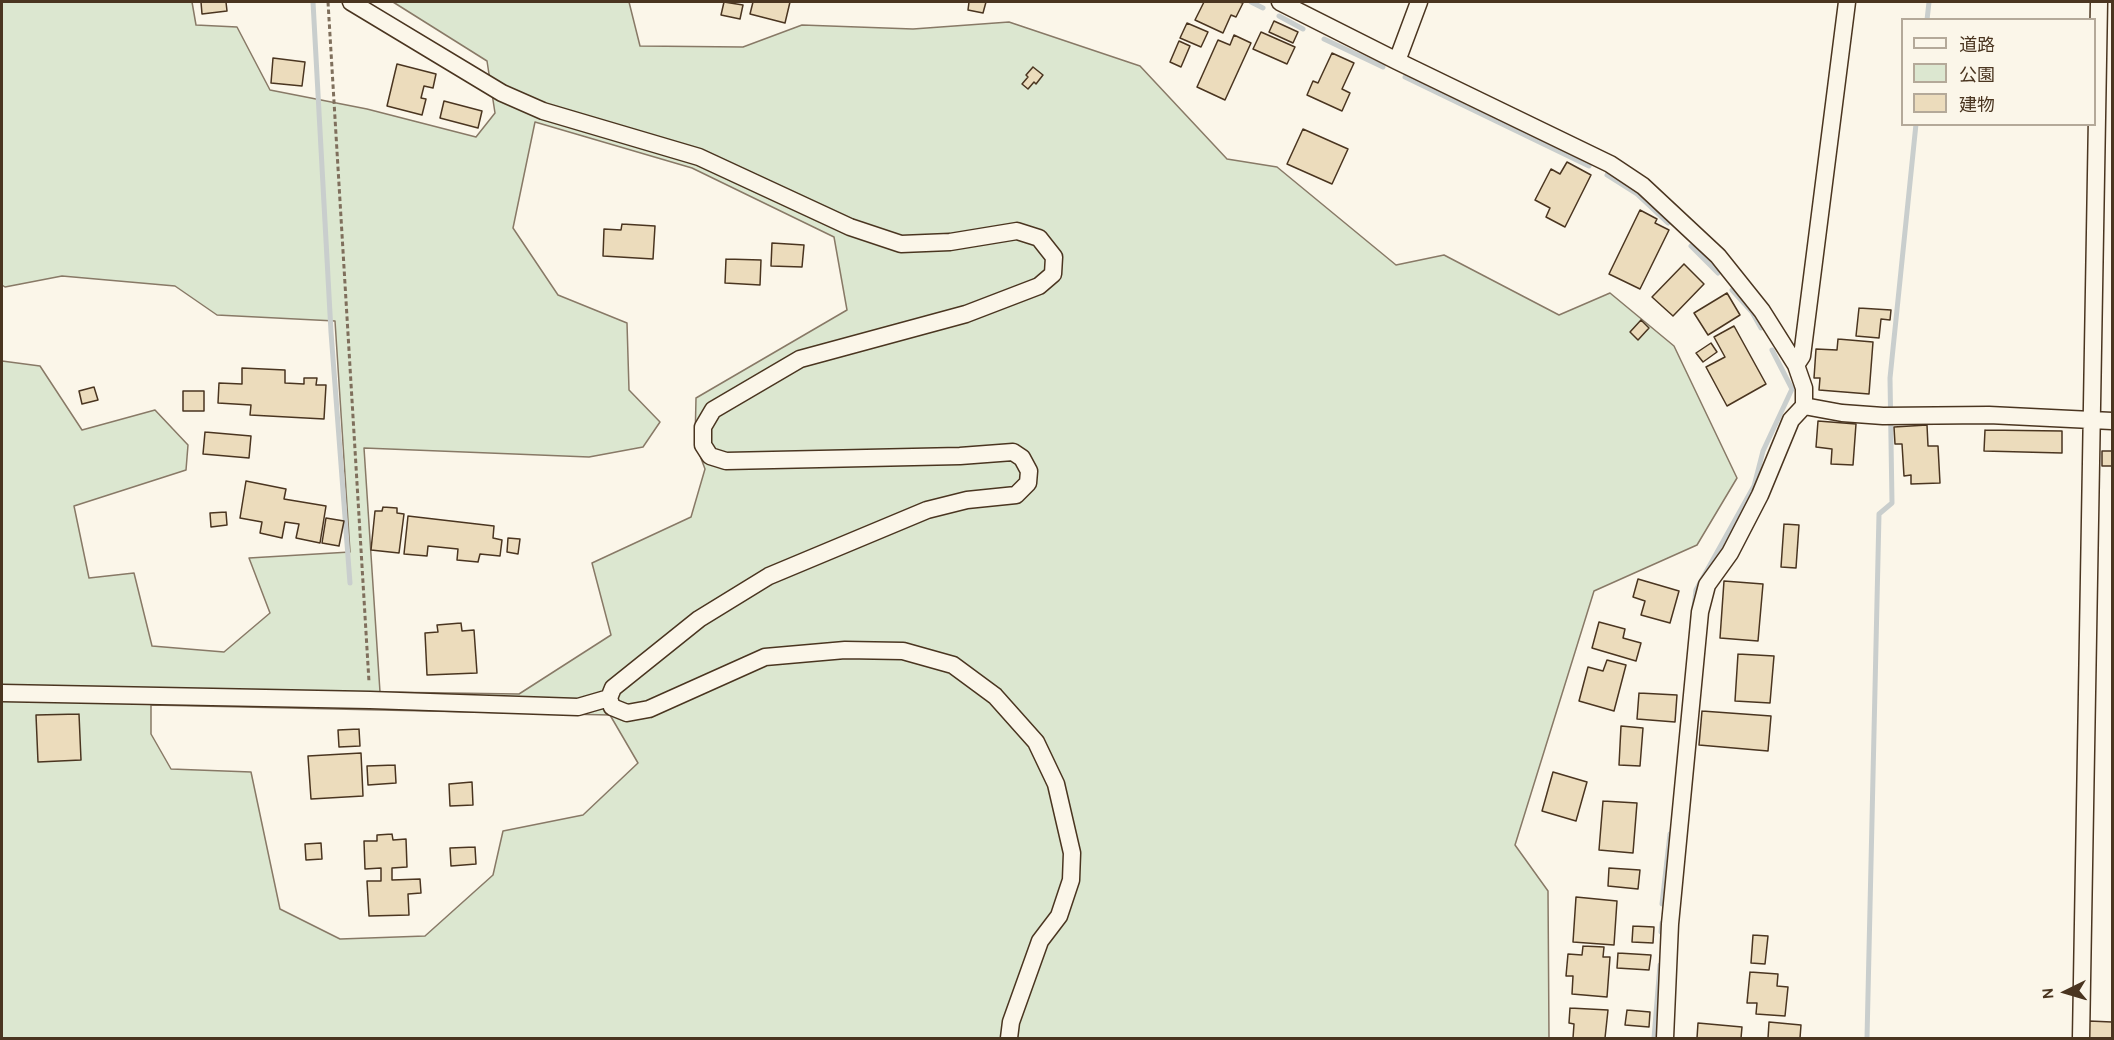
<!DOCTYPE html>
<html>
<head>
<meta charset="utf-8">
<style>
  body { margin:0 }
  #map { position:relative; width:2114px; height:1040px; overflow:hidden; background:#fbf6e9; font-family:Karla,"Noto Sans JP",sans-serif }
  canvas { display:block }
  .frame { position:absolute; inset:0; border:3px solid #4a3520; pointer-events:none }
  .legend { position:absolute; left:1901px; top:18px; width:195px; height:108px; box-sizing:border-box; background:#fbf6e9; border:2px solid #b4a999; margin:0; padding:8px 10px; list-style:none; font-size:18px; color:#4a3520 }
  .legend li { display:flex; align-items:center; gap:12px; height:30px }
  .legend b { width:30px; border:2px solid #b4a999 }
  .north { position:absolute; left:2036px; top:962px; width:60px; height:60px; -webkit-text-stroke:4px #fbf6e9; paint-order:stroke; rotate:265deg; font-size:16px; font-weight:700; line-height:24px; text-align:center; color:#4a3520 }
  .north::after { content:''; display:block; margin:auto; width:21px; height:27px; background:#4a3520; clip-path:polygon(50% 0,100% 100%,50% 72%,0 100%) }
</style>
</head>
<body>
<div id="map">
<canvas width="2114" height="1040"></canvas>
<div class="frame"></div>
<ul class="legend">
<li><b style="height:8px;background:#fbf6e9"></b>道路</li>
<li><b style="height:16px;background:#dce7d0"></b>公園</li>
<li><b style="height:16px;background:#ecdcbc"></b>建物</li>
</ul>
<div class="north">N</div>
</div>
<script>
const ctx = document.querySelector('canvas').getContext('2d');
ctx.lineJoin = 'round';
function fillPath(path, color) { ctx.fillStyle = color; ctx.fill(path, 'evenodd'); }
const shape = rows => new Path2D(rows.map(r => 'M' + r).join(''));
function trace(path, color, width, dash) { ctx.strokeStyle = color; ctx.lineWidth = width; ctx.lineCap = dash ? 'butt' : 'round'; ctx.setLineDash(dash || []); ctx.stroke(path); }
const green = shape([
  [2,2,192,2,196,25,237,27,270,90,367,109,476,137,495,113,487,61,393,2,629,2,640,46,743,47,802,25,913,29,1009,22,1140,66,1227,159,1277,167,1396,265,1444,255,1559,315,1610,293,1674,346,1737,478,1697,545,1594,591,1515,845,1548,891,1549,1038,2,1038,2,361,40,366,82,430,155,410,188,445,186,470,74,506,89,578,134,573,152,646,224,652,270,613,249,558,350,552,335,321,217,315,175,286,62,276,5,287,2,285,2,2],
  [535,122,692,168,834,237,847,310,696,398,695,442,705,469,691,517,592,563,611,635,519,694,380,692,364,448,589,457,643,447,660,422,629,390,627,323,558,295,513,228,535,122],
  [151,705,610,715,638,763,583,815,503,831,493,875,425,936,340,939,280,909,251,772,171,769,151,734,151,705]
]);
const stream = shape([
  [313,2,331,332,350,583],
  [1251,2,1263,8],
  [1279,16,1303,29],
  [1927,20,1929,2],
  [1324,39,1383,67],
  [1405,77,1589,166],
  [1607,175,1637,194,1668,223],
  [1691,246,1718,273],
  [1732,290,1752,312,1761,328],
  [1694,607,1696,590,1754,486,1763,451,1792,389,1772,350],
  [1662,904,1670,834],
  [1661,932,1662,923],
  [1654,1038,1660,965],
  [1867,1038,1879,514,1892,503,1890,378,1916,124]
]);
const building = shape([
  [201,2,226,2,227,11,202,14,201,2],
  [724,2,743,5,740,19,721,15,724,2],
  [750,2,790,2,785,23,750,14,753,2,750,2],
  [969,2,986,2,983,13,968,10,969,2],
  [1204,2,1239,2,1243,3,1236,17,1231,15,1223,33,1195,20,1204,2],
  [1274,21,1298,32,1293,43,1269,32,1274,21],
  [1187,23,1208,32,1201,47,1180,38,1187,23],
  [1261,32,1295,47,1287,64,1253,49,1261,32],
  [1234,35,1251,43,1225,100,1197,87,1218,40,1230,45,1234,35],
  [1179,41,1190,46,1181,67,1170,62,1179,41],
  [1332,53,1354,63,1342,89,1350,93,1342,111,1307,95,1313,81,1318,83,1332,53],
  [273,58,305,62,302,86,271,83,273,58],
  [397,64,436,74,433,88,424,86,421,98,426,99,422,115,387,106,397,64],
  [1033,67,1043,75,1036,84,1034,82,1028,89,1022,84,1028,77,1026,75,1033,67],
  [444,101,482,111,478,128,440,118,444,101],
  [1303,129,1348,149,1332,184,1287,164,1303,129],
  [1567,162,1591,175,1565,227,1546,217,1550,208,1535,200,1551,169,1560,174,1567,162],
  [1640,210,1657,219,1655,223,1669,230,1640,289,1609,274,1640,210],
  [622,224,655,226,653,259,603,256,604,229,621,230,622,224],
  [772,243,804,245,802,267,771,266,772,243],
  [726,259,761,260,760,285,725,283,726,259],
  [1684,264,1704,284,1673,316,1652,297,1684,264],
  [1727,293,1740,315,1708,335,1694,313,1727,293],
  [1859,308,1891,310,1890,320,1881,319,1879,338,1856,336,1859,308],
  [1641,320,1649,328,1638,340,1630,332,1641,320],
  [1734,326,1766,384,1727,406,1706,367,1725,357,1714,337,1734,326],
  [1838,339,1873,342,1869,394,1819,390,1820,378,1814,378,1816,349,1837,350,1838,339],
  [1711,343,1717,352,1703,362,1696,353,1711,343],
  [242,368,285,370,285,383,304,384,304,378,317,378,316,385,326,385,324,419,250,415,251,405,218,403,219,383,242,384,242,368],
  [94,387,98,400,82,404,79,391,94,387],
  [183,391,204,391,204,411,183,411,183,391],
  [1818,421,1856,424,1853,465,1831,464,1832,449,1816,447,1818,421],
  [1927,425,1928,446,1938,446,1940,483,1911,484,1911,475,1904,476,1902,444,1895,444,1894,427,1927,425],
  [1985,430,2062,431,2062,453,1984,451,1985,430],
  [205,432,251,436,249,458,203,454,205,432],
  [2102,451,2112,451,2112,466,2102,466,2102,451],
  [246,481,286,489,284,499,326,506,320,543,296,538,299,524,285,522,282,538,260,533,262,522,240,518,246,481],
  [383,507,397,508,397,513,404,514,399,553,371,550,375,511,382,511,383,507],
  [226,512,227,525,211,527,210,513,226,512],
  [408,516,494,526,493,538,502,540,500,556,480,554,478,562,457,560,458,549,428,546,427,556,404,554,408,516],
  [326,518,344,521,339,546,322,543,326,518],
  [1784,524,1799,525,1796,568,1781,567,1784,524],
  [508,538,520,539,518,554,507,552,508,538],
  [1638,579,1679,591,1670,623,1641,615,1645,601,1633,597,1638,579],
  [1724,581,1763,584,1758,641,1720,638,1724,581],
  [1599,622,1625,629,1623,638,1641,643,1636,661,1592,648,1599,622],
  [461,623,462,631,474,630,477,673,427,675,425,633,438,632,437,625,461,623],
  [1738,654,1774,656,1770,703,1735,701,1738,654],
  [1607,660,1626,665,1614,711,1579,701,1588,667,1603,671,1607,660],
  [1639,693,1677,695,1675,722,1637,719,1639,693],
  [1702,711,1771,716,1768,751,1699,745,1702,711],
  [79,714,81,760,38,762,36,715,79,714],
  [1621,726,1643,728,1640,766,1619,765,1621,726],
  [359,729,360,746,339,747,338,730,359,729],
  [361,753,363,796,311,799,308,756,361,753],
  [395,765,396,783,368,785,367,766,395,765],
  [1553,772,1587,782,1576,821,1542,811,1553,772],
  [472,782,473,805,450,806,449,784,472,782],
  [1603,801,1637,803,1633,853,1599,850,1603,801],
  [392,834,393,840,406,839,407,867,392,868,392,880,420,879,421,893,408,894,409,915,369,916,367,881,381,881,381,868,365,869,364,841,377,841,377,835,392,834],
  [321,843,322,859,306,860,305,844,321,843],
  [475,847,476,864,451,866,450,848,475,847],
  [1609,868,1640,870,1638,889,1608,886,1609,868],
  [1576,897,1617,901,1614,945,1573,942,1576,897],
  [1633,926,1654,927,1653,943,1632,942,1633,926],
  [1753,935,1768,936,1765,964,1751,963,1753,935],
  [1583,946,1604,947,1603,957,1610,957,1607,997,1572,994,1573,976,1566,976,1568,954,1582,955,1583,946],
  [1618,953,1651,955,1649,970,1617,968,1618,953],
  [1750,972,1778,974,1777,986,1788,987,1785,1016,1756,1014,1757,1003,1747,1003,1750,972],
  [1570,1008,1608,1010,1605,1038,1573,1038,1574,1024,1569,1023,1570,1008],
  [1627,1010,1650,1012,1649,1027,1625,1025,1627,1010],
  [2089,1021,2112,1022,2112,1038,2089,1038,2089,1021],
  [1769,1022,1801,1025,1800,1038,1768,1038,1769,1022],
  [1698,1023,1742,1027,1741,1038,1697,1038,1698,1023]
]);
const path = shape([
  [328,2,369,682]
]);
const street = shape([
  [351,2,502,93,543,111,699,157,850,227,901,244,950,242,1017,231,1039,238,1054,257,1053,274,1039,286,966,314,800,359,713,410,703,427,703,445,710,456,726,461,960,456,1013,452,1022,458,1029,471,1028,483,1016,495,967,500,927,510,769,576,699,619,613,688,609,698,612,707,627,713,649,709,765,657,845,650,903,651,953,665,995,696,1036,742,1056,784,1072,853,1071,880,1059,916,1040,941,1011,1022,1009,1038],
  [1280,2,1397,61,1610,164,1643,186,1718,256,1762,311,1796,365,1804,388,1804,406,1791,420,1760,495,1730,553,1707,585,1700,612,1670,924,1665,1038],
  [1397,61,1419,2],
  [1796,365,1802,356,1847,2],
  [1804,406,1842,413,1883,416,1989,415,2112,421],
  [2,693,370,700,578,707,609,698],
  [2081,1038,2099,2]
]);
fillPath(green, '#dce7d0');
trace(green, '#887966', 1.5);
trace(stream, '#c9cecd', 5);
fillPath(building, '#ecdcbc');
trace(building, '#4a3520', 1.5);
trace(street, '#4a3520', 19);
trace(path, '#7f6f5c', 3, [4.5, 3]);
trace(street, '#fbf6e9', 16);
</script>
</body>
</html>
